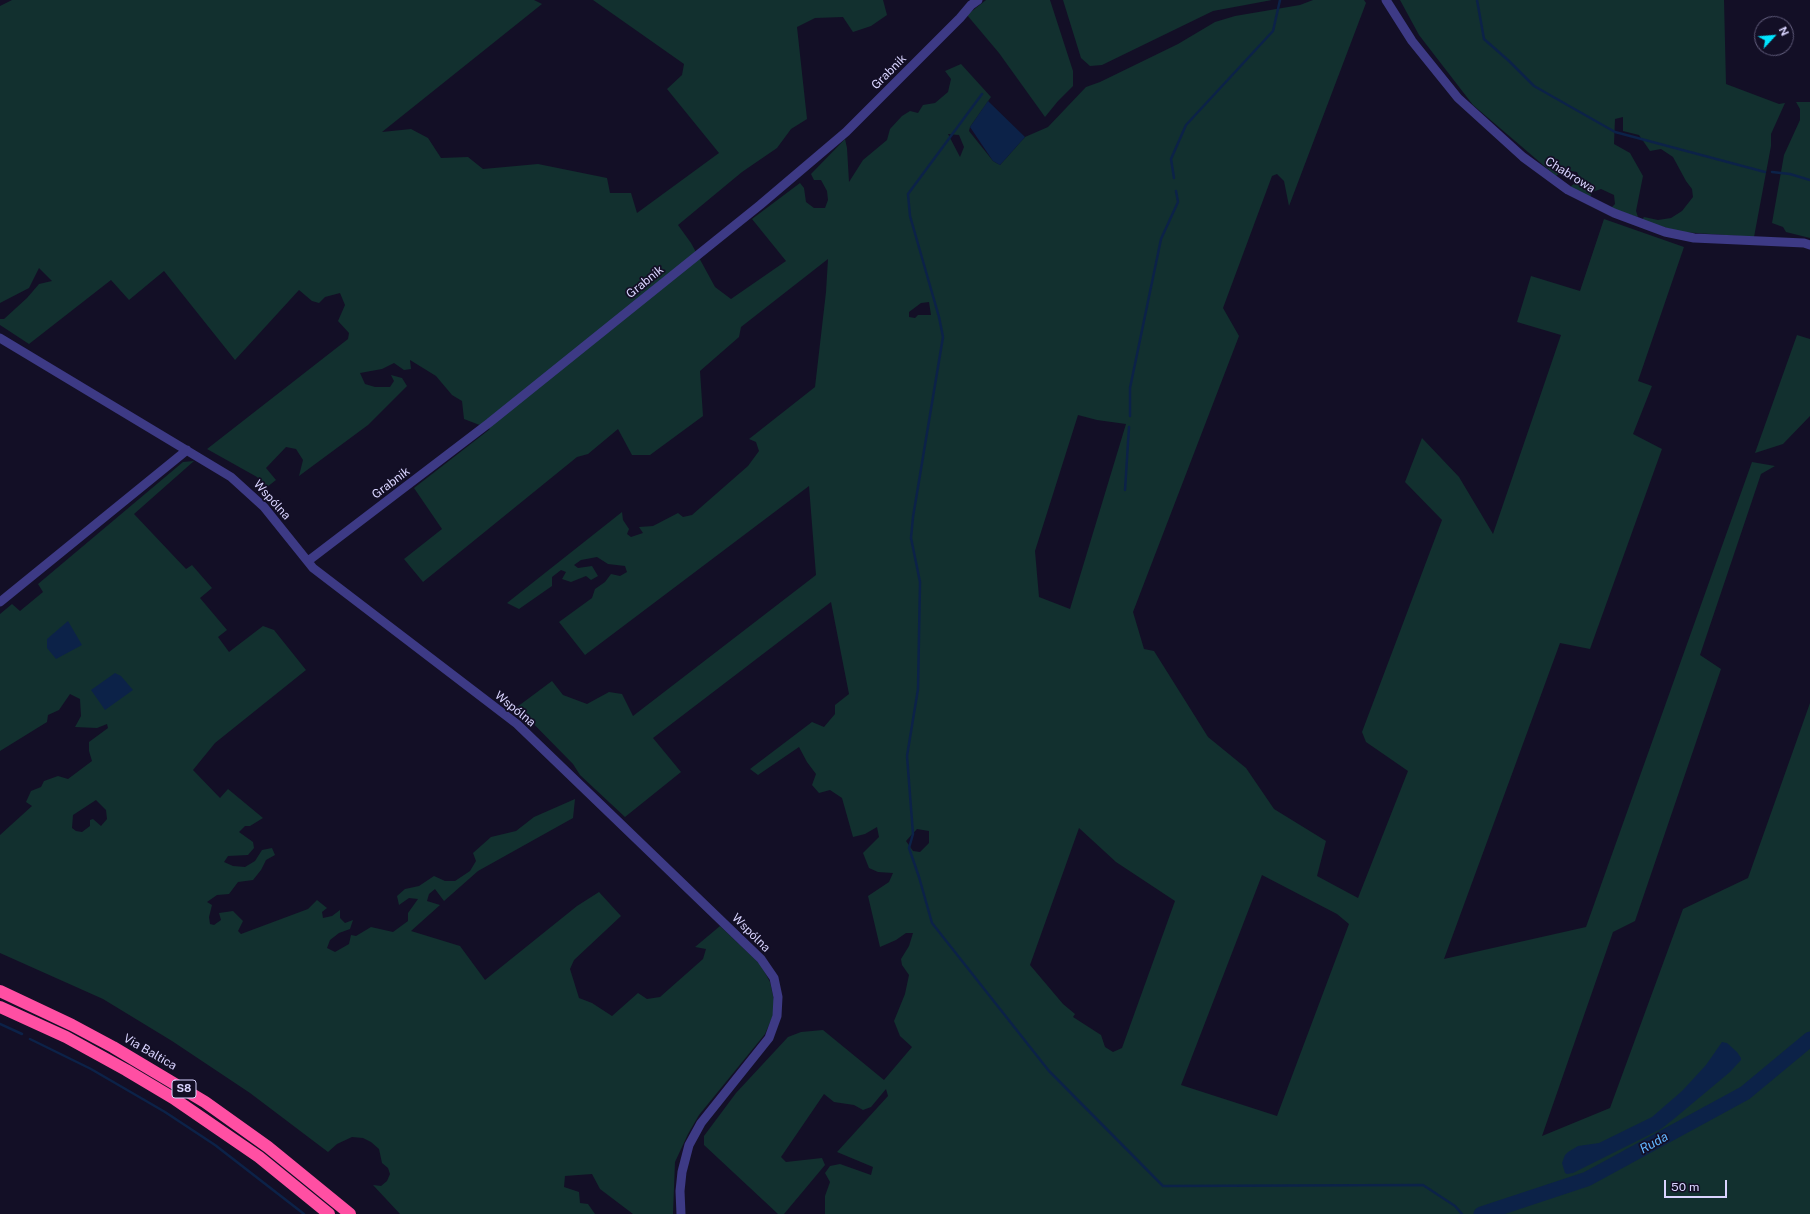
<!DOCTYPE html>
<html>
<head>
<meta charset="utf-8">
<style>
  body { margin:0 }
  #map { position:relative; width:1810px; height:1214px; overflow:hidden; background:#130f26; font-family:"Public Sans",sans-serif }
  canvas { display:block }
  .north { position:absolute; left:1754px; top:16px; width:40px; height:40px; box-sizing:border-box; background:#130f26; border:1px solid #625e7d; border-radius:50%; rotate:64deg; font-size:11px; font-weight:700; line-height:16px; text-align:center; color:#d9d4ff }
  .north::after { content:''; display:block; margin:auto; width:14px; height:18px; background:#00e5ff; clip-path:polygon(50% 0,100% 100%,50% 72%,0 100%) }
  .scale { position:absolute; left:1664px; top:1180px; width:63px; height:18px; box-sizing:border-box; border:2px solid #d9d4ff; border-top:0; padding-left:5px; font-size:12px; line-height:14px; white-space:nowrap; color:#d9d4ff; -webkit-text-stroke:3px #130f26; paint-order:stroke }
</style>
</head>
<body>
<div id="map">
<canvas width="1810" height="1214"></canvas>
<div class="north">N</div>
<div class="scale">50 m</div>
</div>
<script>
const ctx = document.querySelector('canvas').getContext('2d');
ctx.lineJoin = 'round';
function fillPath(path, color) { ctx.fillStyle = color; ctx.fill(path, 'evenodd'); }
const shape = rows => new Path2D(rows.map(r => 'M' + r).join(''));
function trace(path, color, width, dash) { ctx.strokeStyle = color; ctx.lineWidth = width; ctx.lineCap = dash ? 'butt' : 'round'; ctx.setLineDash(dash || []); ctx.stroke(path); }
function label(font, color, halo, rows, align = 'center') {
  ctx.font = font + ' "Public Sans",sans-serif'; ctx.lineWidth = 3.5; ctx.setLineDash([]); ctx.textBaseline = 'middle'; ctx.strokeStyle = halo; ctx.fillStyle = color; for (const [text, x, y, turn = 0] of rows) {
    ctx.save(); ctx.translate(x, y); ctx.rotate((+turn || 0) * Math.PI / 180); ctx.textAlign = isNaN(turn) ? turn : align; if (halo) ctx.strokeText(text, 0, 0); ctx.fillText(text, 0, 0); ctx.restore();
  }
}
const green = shape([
  [12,0,534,0,542,4,382,132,411,129,428,138,441,158,468,157,483,169,538,164,607,178,610,193,631,193,637,213,719,153,667,89,682,75,684,64,593,0,883,0,887,15,871,26,853,32,843,17,815,18,797,27,807,119,791,129,777,148,742,172,678,225,691,243,715,287,731,299,786,261,752,219,800,183,804,188,806,202,814,208,825,208,828,200,827,191,821,180,814,180,811,174,845,139,847,148,849,182,863,160,887,140,890,129,902,116,910,111,918,113,923,105,935,103,948,92,951,79,945,71,961,64,991,97,970,127,969,131,993,161,1000,165,1025,137,1048,127,1086,87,1100,82,1178,44,1215,22,1235,16,1300,5,1313,0,1364,0,1366,3,1289,206,1284,181,1277,174,1272,176,1223,308,1239,336,1133,612,1144,649,1154,651,1208,737,1246,768,1274,809,1326,841,1317,876,1358,898,1408,771,1366,742,1362,732,1442,520,1405,482,1422,438,1459,477,1493,534,1561,335,1517,322,1531,276,1580,291,1604,219,1684,247,1638,381,1652,386,1633,434,1662,449,1590,649,1560,643,1444,959,1586,927,1752,462,1775,466,1761,474,1700,655,1721,669,1635,921,1613,932,1542,1136,1610,1108,1683,909,1748,878,1810,703,1810,1214,825,1214,825,1196,830,1182,825,1173,830,1166,840,1164,871,1175,873,1167,837,1152,888,1096,886,1089,871,1107,863,1110,854,1105,834,1102,824,1094,781,1157,786,1162,822,1158,825,1165,784,1214,778,1214,704,1145,704,1136,736,1093,788,1037,801,1032,823,1030,884,1080,912,1047,900,1036,894,1021,905,994,909,975,902,965,901,959,909,946,913,933,906,933,896,940,880,947,868,896,889,882,893,873,878,872,869,868,863,853,879,837,877,827,865,834,853,837,842,798,830,790,819,793,812,785,816,774,807,762,799,747,758,775,750,769,812,722,824,727,835,714,835,705,849,694,831,602,653,738,681,772,625,817,580,775,573,764,517,707,552,681,563,695,587,704,609,692,622,694,633,716,816,575,809,486,585,655,559,622,592,598,595,589,605,582,611,574,620,576,627,572,625,566,608,564,597,557,581,560,574,565,578,568,592,566,598,576,591,580,586,576,571,582,562,579,566,572,561,570,552,577,552,586,519,609,507,603,622,512,623,520,629,529,627,534,631,537,643,533,639,527,653,526,678,513,683,517,692,515,748,466,759,451,756,442,749,439,815,387,826,292,828,259,741,327,739,337,700,371,703,416,650,455,632,455,618,429,588,454,577,457,423,582,404,559,442,529,414,488,490,429,464,419,462,401,452,395,436,376,410,360,411,369,404,370,394,363,382,369,360,373,365,384,375,387,390,387,394,381,391,375,402,378,407,386,368,425,299,476,303,460,296,449,286,447,266,468,276,480,267,487,257,477,207,449,348,339,349,333,338,321,345,305,340,293,325,297,319,303,312,301,299,290,235,360,164,271,129,300,111,280,29,344,0,325,0,319,4,319,27,298,39,284,52,281,39,268,29,288,0,303,0,6],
  [948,134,959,135,964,147,960,157],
  [929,302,931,315,918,315,915,318,909,317,909,312,921,303],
  [1078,415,1097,420,1126,424,1070,609,1039,597,1035,551],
  [1079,828,1116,862,1175,901,1122,1048,1113,1052,1105,1047,1101,1035,1073,1017,1075,1014,1063,1004,1030,965],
  [917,829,929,831,929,843,920,852,913,851,906,841],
  [1262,875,1337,914,1349,924,1277,1116,1181,1085],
  [986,0,1050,0,1073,71,1073,86,1058,101,1045,117,999,53,967,15],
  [1063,0,1272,0,1213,11,1102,65,1090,66,1081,58],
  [1400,0,1724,0,1726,84,1779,104,1785,103,1771,134,1771,146,1754,237,1682,232,1641,221,1644,217,1658,220,1671,218,1682,211,1693,197,1692,189,1686,181,1673,157,1661,149,1650,151,1639,135,1623,131,1623,117,1615,119,1614,144,1630,153,1643,176,1636,211,1638,217,1610,209,1615,204,1614,195,1601,189,1592,192,1590,198,1570,187,1580,179,1577,172,1564,170,1556,176,1473,105,1419,35],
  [1796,102,1810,102,1810,238,1786,232,1783,227,1772,223,1784,155,1800,120,1800,109],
  [1797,335,1810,339,1810,416,1783,444,1755,453],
  [194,461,134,514,186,569,192,565,212,588,200,598,227,630,218,637,229,652,263,626,274,630,306,670,215,743,193,770,220,798,228,789,263,818,250,826,245,826,239,832,253,842,254,848,248,855,228,856,224,862,233,866,245,867,255,861,262,850,272,848,275,855,266,860,261,870,253,880,238,882,229,894,217,895,207,902,212,905,209,917,210,924,214,925,221,920,219,913,233,911,243,921,238,931,241,934,308,909,317,900,327,908,322,912,323,918,332,916,340,910,340,918,345,923,353,920,350,929,339,933,330,940,327,948,335,952,349,944,351,935,356,936,371,927,393,932,408,921,408,913,418,899,409,898,399,905,397,896,405,889,419,886,434,876,445,881,455,881,470,871,476,861,473,853,491,837,516,831,534,817,575,799,573,818,478,871,444,901,435,889,429,894,427,901,440,905,411,931,460,946,485,980,577,906,599,892,621,916,574,960,570,969,579,998,592,1003,612,1016,638,993,647,999,660,997,703,959,706,949,695,947,720,926,761,965,770,982,774,1000,774,1013,765,1034,699,1115,688,1134,675,1162,673,1214,633,1214,600,1189,592,1174,565,1176,564,1187,579,1192,580,1203,588,1204,595,1214,400,1214,373,1185,381,1186,387,1181,390,1174,388,1168,382,1163,379,1149,371,1142,363,1138,352,1137,337,1144,328,1152,250,1093,172,1041,103,999,0,953,0,835,32,806,26,802,31,791,41,787,44,781,58,776,68,779,92,761,89,751,89,742,108,728,107,724,97,728,75,727,81,716,80,699,70,694,59,710,48,715,47,722,0,751,0,614,12,604,20,611,43,592,38,584,183,462],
  [96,800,106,810,107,819,101,826,93,819,90,820,90,826,82,832,76,831,72,828,73,815]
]);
const water = shape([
  [988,101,1025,137,1000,165,993,161,970,127],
  [68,621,82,645,56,659,47,648,47,639],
  [115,673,121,676,133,690,105,710,91,690],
  [1722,1042,1727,1043,1737,1052,1741,1058,1741,1060,1730,1072,1675,1118,1661,1129,1573,1173,1567,1174,1565,1173,1562,1163,1565,1155,1568,1152,1578,1146,1599,1143,1652,1117,1682,1091,1706,1065]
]);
const stream = shape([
  [1477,0,1484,39,1509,61,1534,86,1615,132,1765,172],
  [982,94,908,194,910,216,939,317,943,337,913,517,911,538,920,582,918,689,907,756,913,834,909,848,919,877,932,923,1049,1071,1163,1186,1423,1185,1455,1206,1462,1214],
  [1772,172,1790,174,1810,180],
  [1174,178,1171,159,1186,125,1273,31,1280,0],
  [1130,416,1130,388,1161,239,1178,202,1176,191],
  [1125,490,1129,427],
  [0,1024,22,1034],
  [30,1039,91,1069,165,1112,215,1145,304,1214]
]);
const river = shape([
  [1481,1214,1587,1179,1745,1093,1810,1039]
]);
const street = shape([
  [1386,0,1412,41,1458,98,1523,157,1568,190,1614,213,1665,232,1694,238,1804,243,1810,245],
  [0,338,231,477,264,507,313,568,517,724,761,959,774,978,778,997,777,1016,769,1038,701,1123,689,1145,682,1172,680,1191,681,1214],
  [308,561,489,423,760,205,846,132,960,18,971,5,978,0],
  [0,602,187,450]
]);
const highway = shape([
  [0,991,72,1025,113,1047,205,1102,268,1147,350,1214],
  [0,1007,66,1037,126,1070,173,1098,259,1157,329,1214]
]);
const shields = [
  [184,1089,24]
];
const shieldNames = [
  ["S8",184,1089]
];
const streetNames = [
  ["Grabnik",889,72,-45],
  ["Chabrowa",1570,175,32],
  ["Grabnik",645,282,-39],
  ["Grabnik",391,483,-37],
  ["Wspólna",272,500,48],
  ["Wspólna",515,709,39],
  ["Wspólna",751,933,45],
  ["Via Baltica",150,1052,30]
];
const waterNames = [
  ["Ruda",1654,1143,-29]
];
fillPath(green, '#12302f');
fillPath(water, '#0c2248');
trace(stream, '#0c2248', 2.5);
trace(river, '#0c2248', 15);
trace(street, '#3d3a85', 9);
trace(highway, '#ff4fa3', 12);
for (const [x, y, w] of shields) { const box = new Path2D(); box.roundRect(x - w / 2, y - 9, w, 18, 3); ctx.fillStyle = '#130f26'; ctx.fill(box); trace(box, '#d9d4ff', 1); }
label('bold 11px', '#d9d4ff', null, shieldNames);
label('12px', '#d9d4ff', '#130f26', streetNames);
label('italic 13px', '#62b6ff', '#130f26', waterNames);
</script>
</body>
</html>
